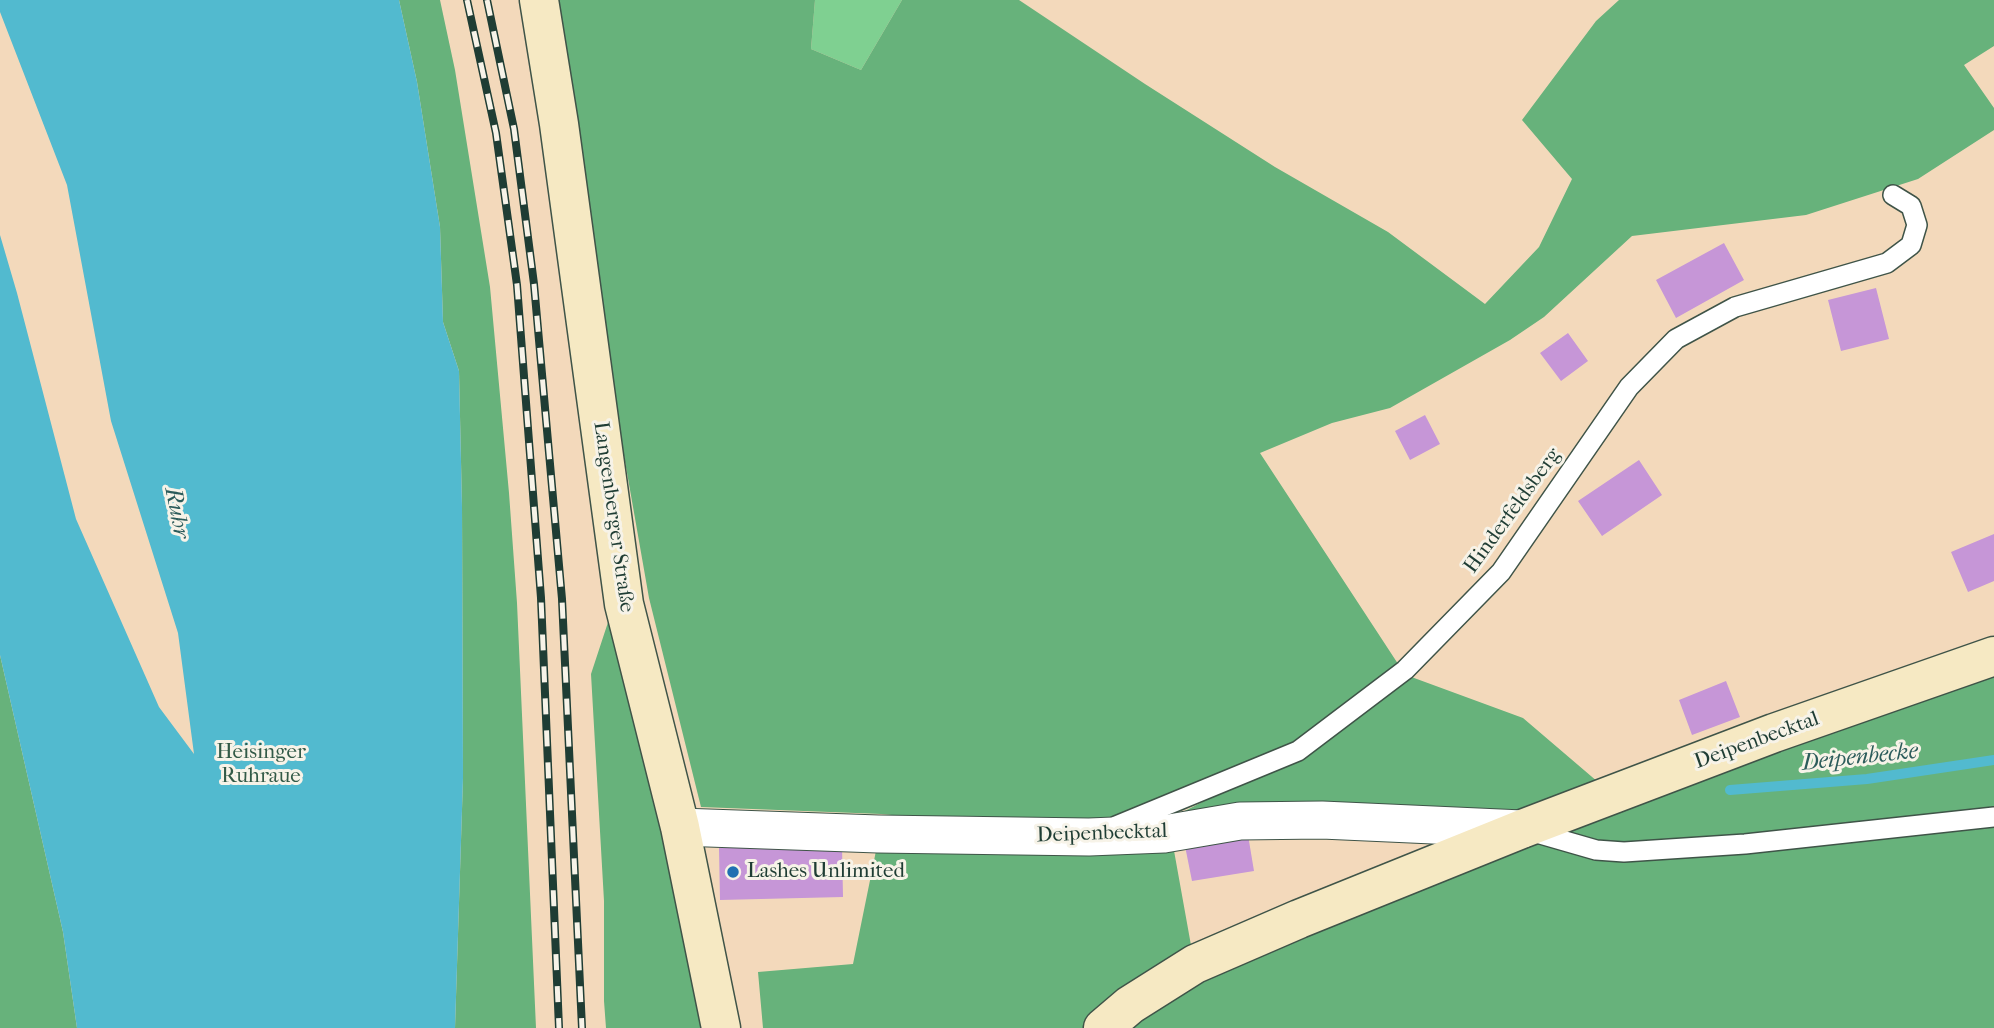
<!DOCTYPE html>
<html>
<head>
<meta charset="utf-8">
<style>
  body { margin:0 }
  canvas { display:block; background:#f3d9bb }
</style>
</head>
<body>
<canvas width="1994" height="1028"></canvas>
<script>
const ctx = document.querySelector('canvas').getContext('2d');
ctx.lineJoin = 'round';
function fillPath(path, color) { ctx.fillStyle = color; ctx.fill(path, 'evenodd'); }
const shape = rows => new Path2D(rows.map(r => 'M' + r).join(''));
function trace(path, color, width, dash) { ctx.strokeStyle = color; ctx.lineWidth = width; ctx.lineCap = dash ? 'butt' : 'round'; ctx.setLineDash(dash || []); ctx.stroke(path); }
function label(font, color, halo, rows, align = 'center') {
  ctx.font = font + ' "IM FELL French Canon",serif'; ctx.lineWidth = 6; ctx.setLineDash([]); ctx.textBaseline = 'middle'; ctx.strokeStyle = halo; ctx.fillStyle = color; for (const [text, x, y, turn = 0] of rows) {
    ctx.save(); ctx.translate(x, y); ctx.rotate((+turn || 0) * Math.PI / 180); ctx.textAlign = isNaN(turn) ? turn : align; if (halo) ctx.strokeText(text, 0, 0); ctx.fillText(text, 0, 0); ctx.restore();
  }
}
const green = shape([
  [815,0,902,0,861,70,811,49]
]);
const forest = shape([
  [399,0,440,0,455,70,490,287,509,493,517,603,536,1028,455,1028,463,778,462,507,459,371,443,322,440,227,417,82],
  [544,0,815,0,811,49,861,70,902,0,1019,0,1145,84,1275,167,1388,232,1485,304,1539,247,1572,179,1522,120,1596,21,1619,0,1994,0,1994,46,1964,65,1994,108,1994,130,1918,179,1806,215,1632,236,1544,317,1510,340,1390,408,1332,423,1260,453,1404,673,1296,750,1127,837,881,814,701,807,649,598],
  [614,604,708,1028,606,1028,604,1001,604,901,591,674],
  [0,655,63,932,77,1028,0,1028],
  [1994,659,1994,1028,1106,1028,1132,1005],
  [1406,675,1523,718,1612,794,1504,836,1136,836,1298,753],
  [1171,834,1194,962,1101,1028,763,1028,758,972,853,964,879,836]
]);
const water = shape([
  [0,0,399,0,417,82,440,227,443,322,459,371,462,507,463,778,455,1028,77,1028,63,932,0,655,0,235,17,293,76,519,159,707,194,754,178,633,111,421,67,185,0,12]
]);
const stream = shape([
  [1730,790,1867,779,1994,760]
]);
const building = shape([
  [1724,243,1744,280,1676,318,1656,280],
  [1876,288,1889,339,1841,351,1828,300],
  [1568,333,1588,361,1561,381,1540,353],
  [1425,415,1440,444,1410,460,1395,431],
  [1639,460,1662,495,1602,536,1578,501],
  [1994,534,1994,581,1968,592,1951,552],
  [1726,681,1740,717,1692,735,1679,700],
  [1248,835,1254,871,1192,881,1185,846],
  [842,845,843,897,720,900,719,848]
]);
const service = shape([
  [1116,826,1298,751,1405,670,1501,572,1629,387,1676,339,1735,307,1887,263,1911,245,1917,225,1911,206,1893,195],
  [1530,831,1596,850,1624,852,1745,844,1994,817]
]);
const minor = shape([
  [680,827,878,834,1089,837,1164,834,1240,821,1322,820,1522,829]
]);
const secondary = shape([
  [539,0,559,124,624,604,680,827,721,1028],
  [1103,1028,1130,1005,1195,964,1299,919,1522,829,1774,733,1994,656]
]);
const rail = shape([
  [467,0,496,133,517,285,541,598,559,1028],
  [487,0,514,129,534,284,562,599,582,1028]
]);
const markers = [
  [733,872,7,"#1f6fb2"]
];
const streetNames = [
  ["Hinderfeldsberg",1513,511,-54],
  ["Langenberger Straße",613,517,82],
  ["Deipenbecktal",1757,741,-20],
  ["Deipenbecktal",1102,834,-2]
];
const parkNames = [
  ["Heisinger",261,753],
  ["Ruhraue",261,777]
];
const poiNames = [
  ["Lashes Unlimited",747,872]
];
const waterNames = [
  ["Ruhr",176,513,79],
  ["Deipenbecke",1860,758,-6]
];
fillPath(green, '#7fd091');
fillPath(forest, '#67b27b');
fillPath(water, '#52bacf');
trace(stream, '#52bacf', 10);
fillPath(building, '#c696d7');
trace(service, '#3f5448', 22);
trace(minor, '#3f5448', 39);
trace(secondary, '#3f5448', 41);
trace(service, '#fff', 19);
trace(minor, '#fff', 37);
trace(secondary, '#f6e9c3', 38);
trace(rail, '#1f3d34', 8);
trace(rail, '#f7f3e8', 5, [16]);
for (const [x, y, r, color] of markers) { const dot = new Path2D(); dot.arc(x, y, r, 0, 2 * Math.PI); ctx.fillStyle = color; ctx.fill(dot); trace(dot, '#f7f3e8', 2.5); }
label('21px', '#1f3d34', '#f7f3e8', streetNames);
label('21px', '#325a47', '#f7f3e8', parkNames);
label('21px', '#1f3d34', '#f7f3e8', poiNames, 'left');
label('italic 23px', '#2c5c5b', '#f7f3e8', waterNames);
</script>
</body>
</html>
